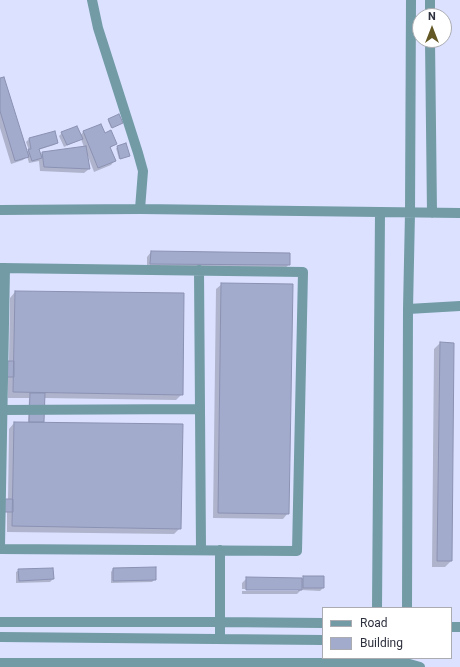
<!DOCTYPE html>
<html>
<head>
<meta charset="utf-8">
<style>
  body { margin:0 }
  #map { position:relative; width:460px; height:667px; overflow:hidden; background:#dbe1ff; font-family:Roboto,sans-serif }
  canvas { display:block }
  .legend { position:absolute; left:322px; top:607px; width:130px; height:52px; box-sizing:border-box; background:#fff; border:1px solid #abacb1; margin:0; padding:5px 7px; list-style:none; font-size:12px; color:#2d303d }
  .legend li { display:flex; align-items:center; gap:8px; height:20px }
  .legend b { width:20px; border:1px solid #abacb1 }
  .north { position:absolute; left:412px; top:8px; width:40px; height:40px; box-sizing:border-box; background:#fff; border:1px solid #abacb1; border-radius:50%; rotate:0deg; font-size:11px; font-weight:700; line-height:16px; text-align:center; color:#2d303d }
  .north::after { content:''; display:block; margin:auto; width:14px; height:18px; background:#635723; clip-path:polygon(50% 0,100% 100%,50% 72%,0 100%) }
</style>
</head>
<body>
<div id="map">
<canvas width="460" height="667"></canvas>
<ul class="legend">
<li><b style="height:5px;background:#729ba5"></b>Road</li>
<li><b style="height:11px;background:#a3abcd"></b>Building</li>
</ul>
<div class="north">N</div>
</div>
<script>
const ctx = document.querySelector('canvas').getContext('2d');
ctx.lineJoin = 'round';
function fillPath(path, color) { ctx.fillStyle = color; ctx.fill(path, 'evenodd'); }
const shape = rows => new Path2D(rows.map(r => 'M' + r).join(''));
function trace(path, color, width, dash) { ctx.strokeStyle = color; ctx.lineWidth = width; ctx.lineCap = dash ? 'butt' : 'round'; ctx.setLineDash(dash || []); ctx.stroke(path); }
const shadow = shape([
  [0,79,26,153,29,150,26,142,29,139,54,132,57,143,54,145,38,150,40,155,42,153,84,147,81,139,64,147,59,136,62,133,80,136,83,132,100,125,104,134,116,144,110,148,115,160,111,165,94,172,88,156,89,169,84,173,40,171,39,161,29,163,27,156,23,160,11,164,0,128],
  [109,120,121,123,111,128,108,121],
  [126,145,129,156,119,159,116,148],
  [151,252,289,264,285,269,147,267,147,257],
  [222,284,288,513,283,519,213,518,216,289],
  [15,292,182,394,176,400,44,398,43,422,42,423,180,528,174,534,7,532,7,512,0,512,8,500,9,429,14,423,28,423,29,398,8,398,8,378,0,378,9,362,10,298],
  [440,343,453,344,451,561,445,567,432,567,434,349],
  [113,569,155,579,152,582,111,583,111,572],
  [19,570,53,579,50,582,16,583,16,572],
  [303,577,323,588,320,591,301,590,297,594,242,594,242,591,298,591,298,589,242,589,242,583,247,578,302,579]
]);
const building = shape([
  [4,77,29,157,15,161,0,111,0,78,4,77],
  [119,114,123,123,112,128,108,119,119,114],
  [101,124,105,133,111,130,117,144,110,147,116,161,98,168,83,131,101,124],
  [77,126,83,139,67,145,61,132,77,126],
  [55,131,58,143,39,149,42,158,32,161,28,149,31,149,29,138,55,131],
  [126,143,130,156,120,159,117,146,126,143],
  [86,146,90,169,44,167,42,152,86,146],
  [151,251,290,253,290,265,150,264,151,251],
  [221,283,293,284,289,514,218,513,221,283],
  [15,291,184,293,183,395,13,392,15,291],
  [440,342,454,343,452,561,437,561,440,342],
  [0,361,14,361,14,377,0,377,0,361],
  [30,393,45,393,44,422,29,422,30,393],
  [14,422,183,424,181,529,12,526,14,422],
  [0,499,13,499,13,512,0,512,0,499],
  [156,567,156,580,113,581,113,568,156,567],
  [53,568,54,579,19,581,18,569,53,568],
  [303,576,324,576,324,588,303,588,303,576],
  [246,577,302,578,302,590,246,590,246,577]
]);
const minor = shape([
  [92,0,98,28,138,153,143,171,140,209],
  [430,0,430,16],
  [430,40,432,213],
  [0,210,140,209,460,213],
  [0,268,303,272,297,551,0,549],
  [199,270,201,550],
  [408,309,460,306],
  [0,410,200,409],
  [0,545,5,268],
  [377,608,380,212],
  [407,608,408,309,410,213,411,0],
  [0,622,220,622,323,623],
  [451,627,460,627],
  [0,637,323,640],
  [220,639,220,550],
  [0,663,406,663,420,667]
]);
fillPath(shadow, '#0003');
fillPath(building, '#a3abcd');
trace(building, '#8a91b2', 1);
trace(minor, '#729ba5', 10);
</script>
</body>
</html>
